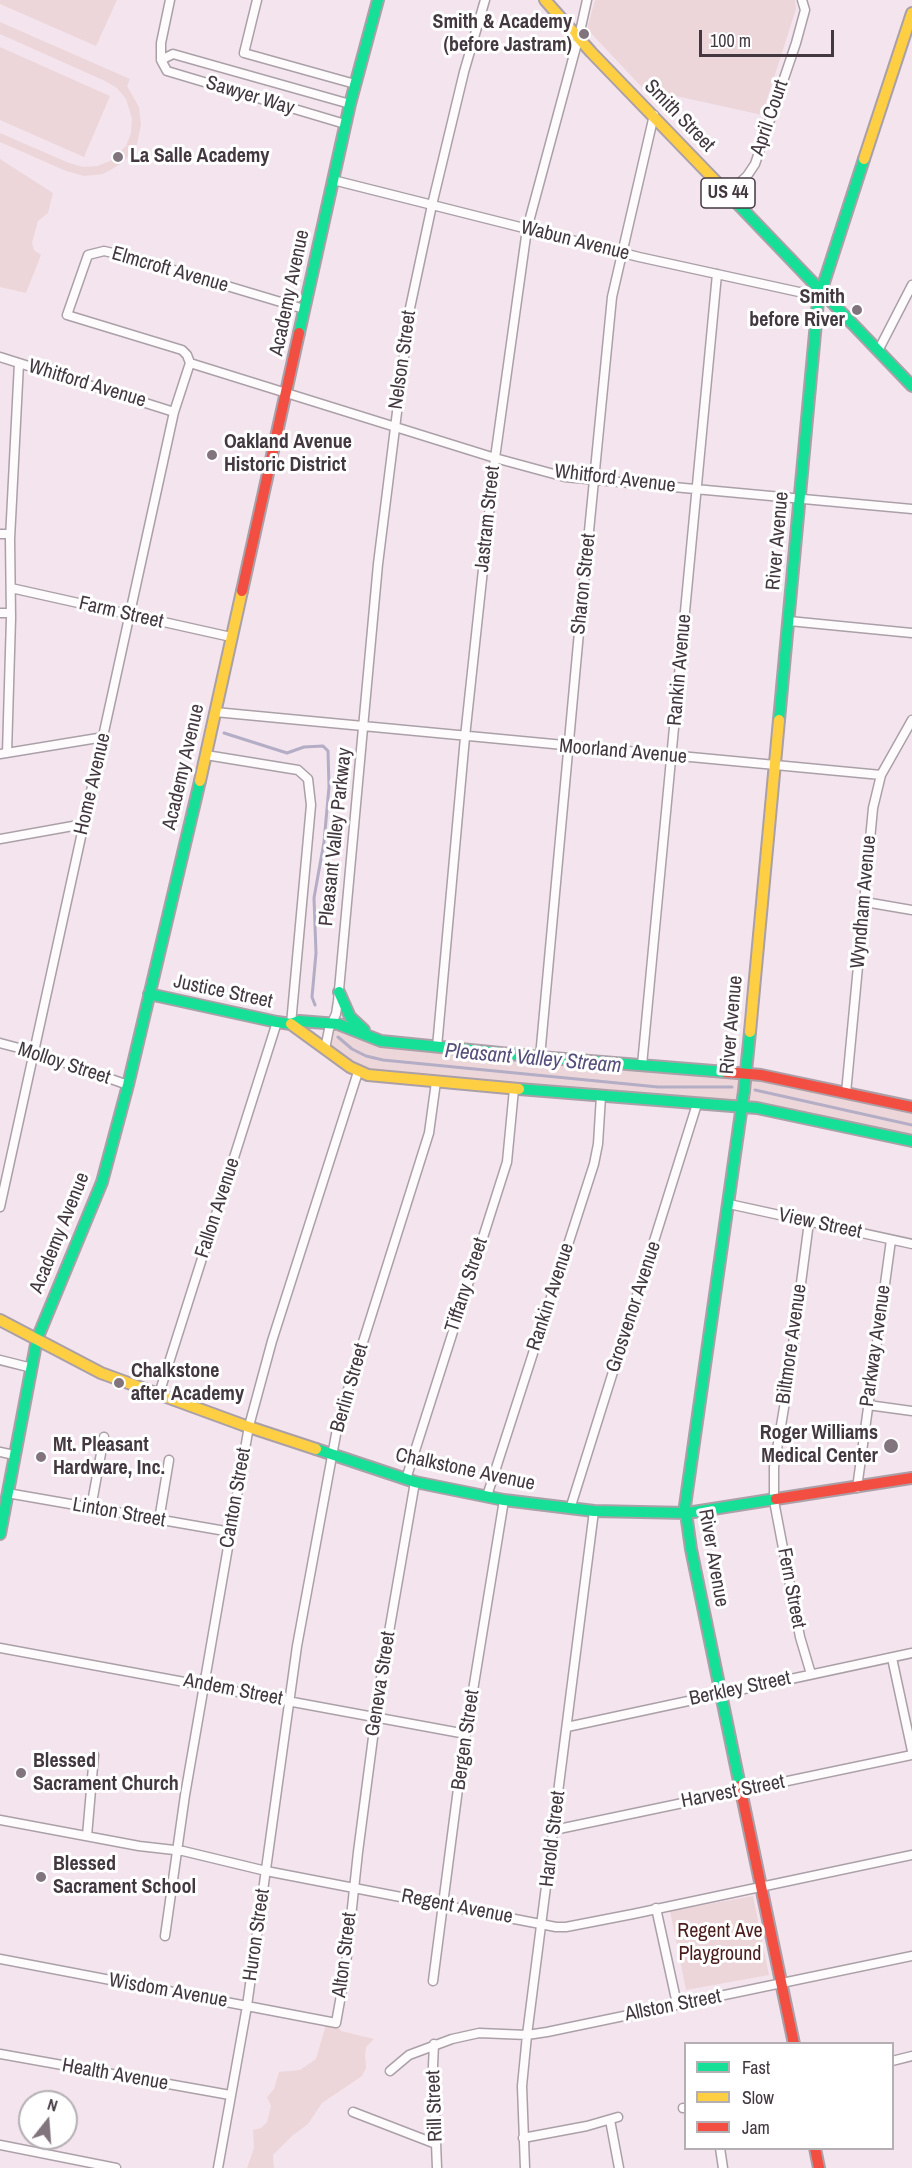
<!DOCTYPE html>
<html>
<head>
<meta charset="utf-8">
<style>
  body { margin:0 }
  #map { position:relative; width:912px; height:2168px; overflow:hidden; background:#f3e4ee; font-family:"Archivo Narrow",sans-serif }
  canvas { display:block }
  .legend { position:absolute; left:684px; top:2042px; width:210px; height:108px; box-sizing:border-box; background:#fff; border:2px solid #b4afb3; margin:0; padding:8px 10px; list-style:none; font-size:18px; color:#433840 }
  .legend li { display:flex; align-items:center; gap:12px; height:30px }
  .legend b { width:30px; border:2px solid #b4afb3 }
  .north { position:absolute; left:18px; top:2090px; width:60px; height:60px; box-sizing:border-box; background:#fff; border:2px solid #b4afb3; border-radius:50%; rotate:17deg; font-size:16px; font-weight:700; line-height:24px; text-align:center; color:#433840 }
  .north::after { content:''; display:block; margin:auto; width:21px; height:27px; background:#81747d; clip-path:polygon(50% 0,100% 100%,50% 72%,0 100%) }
  .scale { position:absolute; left:699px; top:30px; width:135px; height:27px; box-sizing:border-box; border:3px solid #433840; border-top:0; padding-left:8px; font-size:18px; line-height:21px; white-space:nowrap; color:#433840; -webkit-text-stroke:4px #fff; paint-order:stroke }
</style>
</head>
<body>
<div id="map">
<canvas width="912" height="2168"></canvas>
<ul class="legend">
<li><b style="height:8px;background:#16e098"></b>Fast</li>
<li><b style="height:8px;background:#ffcf43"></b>Slow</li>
<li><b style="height:8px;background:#f24e42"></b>Jam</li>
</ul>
<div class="north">N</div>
<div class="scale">100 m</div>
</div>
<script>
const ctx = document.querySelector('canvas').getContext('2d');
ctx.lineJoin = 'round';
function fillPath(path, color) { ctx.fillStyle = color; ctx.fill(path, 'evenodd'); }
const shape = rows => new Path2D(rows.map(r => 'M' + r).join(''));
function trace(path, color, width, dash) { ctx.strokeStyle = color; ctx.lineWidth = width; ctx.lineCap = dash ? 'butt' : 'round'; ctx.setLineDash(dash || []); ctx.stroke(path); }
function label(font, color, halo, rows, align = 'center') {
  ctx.font = font + ' "Archivo Narrow",sans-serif'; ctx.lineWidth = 6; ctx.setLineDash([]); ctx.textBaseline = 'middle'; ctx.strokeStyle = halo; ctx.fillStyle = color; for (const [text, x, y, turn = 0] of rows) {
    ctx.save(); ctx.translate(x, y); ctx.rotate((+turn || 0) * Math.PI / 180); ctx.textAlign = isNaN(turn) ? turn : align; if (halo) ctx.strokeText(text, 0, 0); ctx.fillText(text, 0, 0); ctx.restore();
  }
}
const green = shape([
  [0,0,117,0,96,46,0,4],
  [595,0,795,0,796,9,762,115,667,94,666,96,661,92,653,99,587,29],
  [0,22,130,79,127,86,139,107,141,125,137,144,126,159,119,165,103,174,84,176,66,171,0,142,0,133,69,163,83,167,97,166,110,161,126,146,131,133,132,119,126,99,117,88,105,81,0,34],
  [0,47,110,96,84,157,0,120],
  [0,159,53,193,48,213,38,221,32,243,34,250,41,255,26,293,0,287],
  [333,1023,368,1041,745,1073,912,1111,912,1144,742,1107,358,1072,325,1049],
  [753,1896,769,1975,686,1990,670,1911],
  [327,2021,335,2022,341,2031,374,2039,366,2047,365,2055,366,2068,362,2076,322,2103,308,2124,292,2136,273,2155,274,2168,247,2168,254,2148,253,2130,261,2128,267,2122,271,2106,267,2097,274,2089,279,2072,300,2070,316,2059]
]);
const stream = shape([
  [224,733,287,753,304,747,323,746,328,751,329,787,324,842,314,898,316,953,312,997,315,1005],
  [338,1037,352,1049,366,1056,383,1060,658,1087,732,1087],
  [755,1090,912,1125]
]);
const street = shape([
  [170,0,161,43,161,60,167,71,345,124],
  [257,0,244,53,355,84],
  [161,60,173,54,350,104],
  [333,180,639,257,799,292,812,293,820,291],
  [728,193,747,176,755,164,796,43,805,10,802,0],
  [878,351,912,285],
  [0,357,174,412],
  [190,363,495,458,565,477,912,509],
  [190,363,187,355,182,350,67,315,88,255,104,251,127,256,304,309],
  [0,534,10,534],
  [11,588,231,637],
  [0,613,11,613],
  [789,621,912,633],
  [215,712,881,775],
  [7,753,11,618,10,539,19,363],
  [0,754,104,737],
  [206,755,298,770,308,779,311,805,291,1024],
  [0,839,84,824],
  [865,902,912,910],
  [0,1043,34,1052,128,1085],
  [437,1047,465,737,495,458,527,229,579,36,587,0],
  [325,1049,329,1029,336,1014,338,1001,378,564,410,308,432,205,464,72,485,0],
  [540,1057,578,643,612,297,654,115],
  [642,1065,717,274],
  [846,1093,873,808,881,775,912,720],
  [729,1204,912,1244],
  [0,1207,174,412,190,363],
  [809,1222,787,1390,774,1467,774,1501,800,1637,811,1674],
  [0,1360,32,1368],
  [159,1394,277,1022],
  [868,1405,912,1411],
  [0,1452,14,1455],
  [406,1479,507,1162,514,1089],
  [857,1488,891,1240],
  [7,1493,231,1532],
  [487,1496,594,1164,598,1144,601,1096],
  [91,1508,104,1437],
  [570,1509,697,1104],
  [159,1520,169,1460],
  [0,1648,466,1734],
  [892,1658,912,1751],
  [567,1727,912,1653],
  [0,1820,139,1846,183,1851,266,1871,556,1927,566,1927,633,1914,912,1855],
  [554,1830,912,1755],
  [87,1836,94,1755],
  [656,1908,677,2004],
  [165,1936,185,1795,249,1426,272,1341,358,1072],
  [0,1959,336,2023,345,1973,358,1852,380,1684,415,1482],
  [433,1981,462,1758,504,1500],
  [434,2044,433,2066,437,2168],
  [0,2054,230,2095],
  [892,2061,912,2056],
  [390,2071,409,2055,452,2039,479,2033,527,2035,547,2032,912,1956],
  [683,2108,686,2108],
  [353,2112,436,2144],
  [610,2120,619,2168],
  [523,2138,587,2126,618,2117],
  [0,2145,116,2168],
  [720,2148,723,2168],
  [218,2168,247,2006,297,1646,339,1418,429,1133,436,1082],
  [525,2168,522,2086,527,2035,594,1511]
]);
const fast = shape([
  [731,197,912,386],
  [299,333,350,104,378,0],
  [779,720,818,301,864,159],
  [339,992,350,1017,364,1030],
  [149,994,277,1022,291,1024,299,1021,338,1024,381,1041,540,1057,726,1072],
  [519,1089,757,1108,912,1141],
  [316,1449,415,1482,504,1500,594,1511,687,1513,776,1499],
  [0,1534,37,1339,102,1182,128,1085,200,781],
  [740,1786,691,1549,685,1506,744,1091,750,1032]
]);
const slow = shape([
  [545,0,591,52,731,197],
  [864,159,912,13],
  [200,781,242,591],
  [291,1024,350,1067,368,1075,519,1089],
  [750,1032,779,720],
  [0,1320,101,1373,243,1425,316,1449]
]);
const jam = shape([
  [242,591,299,333],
  [726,1072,761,1075,912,1107],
  [776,1499,912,1478],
  [740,1786,794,2044],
  [815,2148,819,2168]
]);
const markers = [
  [584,34,6,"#81747d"],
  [118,157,6,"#81747d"],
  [857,310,6,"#81747d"],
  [212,455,6,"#81747d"],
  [119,1383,6,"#81747d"],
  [891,1446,8,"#81747d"],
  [41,1457,6,"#81747d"],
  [21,1773,6,"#81747d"],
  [41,1877,6,"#81747d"]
];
const shields = [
  [728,193,54]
];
const shieldNames = [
  ["US 44",728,193]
];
const poiNames = [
  ["Smith & Academy",572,23,"right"],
  ["(before Jastram)",572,46,"right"],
  ["La Salle Academy",130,157],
  ["Smith",845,298,"right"],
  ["before River",845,321,"right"],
  ["Oakland Avenue",224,443],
  ["Historic District",224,466],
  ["Chalkstone",131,1372],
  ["after Academy",131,1395],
  ["Roger Williams",878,1434,"right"],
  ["Medical Center",878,1457,"right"],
  ["Mt. Pleasant",53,1446],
  ["Hardware, Inc.",53,1469],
  ["Blessed",33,1762],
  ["Sacrament Church",33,1785],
  ["Blessed",53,1865],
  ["Sacrament School",53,1888]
];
const streetNames = [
  ["Sawyer Way",250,96,17],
  ["Smith Street",679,116,46],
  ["April Court",770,118,-71],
  ["Wabun Avenue",575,241,14],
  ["Elmcroft Avenue",170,270,16],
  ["Academy Avenue",290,293,-78],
  ["Nelson Street",403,360,-82],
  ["Whitford Avenue",87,384,17],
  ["Whitford Avenue",615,479,7],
  ["Jastram Street",488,519,-84],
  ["River Avenue",778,541,-85],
  ["Sharon Street",584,584,-84],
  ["Farm Street",121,613,13],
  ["Rankin Avenue",680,670,-85],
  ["Moorland Avenue",623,752,5],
  ["Academy Avenue",184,767,-77],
  ["Home Avenue",93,784,-77],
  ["Pleasant Valley Parkway",336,837,-84],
  ["Wyndham Avenue",864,902,-85],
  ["Justice Street",223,992,12],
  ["River Avenue",732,1025,-85],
  ["Molloy Street",64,1064,18],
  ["Fallon Avenue",218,1208,-72],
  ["View Street",820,1224,12],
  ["Academy Avenue",60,1233,-68],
  ["Tiffany Street",467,1285,-72],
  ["Rankin Avenue",551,1297,-72],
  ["Grosvenor Avenue",634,1307,-72],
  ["Biltmore Avenue",792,1344,-82],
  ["Parkway Avenue",876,1346,-82],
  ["Berlin Street",350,1388,-74],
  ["Chalkstone Avenue",465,1470,12],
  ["Canton Street",236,1498,-80],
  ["Linton Street",119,1513,10],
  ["River Avenue",713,1558,80],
  ["Fern Street",791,1588,79],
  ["Geneva Street",381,1684,-81],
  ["Berkley Street",740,1689,-12],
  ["Andem Street",233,1690,11],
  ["Bergen Street",466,1740,-82],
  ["Harvest Street",733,1792,-11],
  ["Harold Street",553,1839,-83],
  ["Regent Avenue",457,1907,11],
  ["Huron Street",257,1935,-82],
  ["Alton Street",345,1955,-83],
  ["Wisdom Avenue",168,1991,10],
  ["Allston Street",673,2006,-11],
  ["Health Avenue",115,2075,10],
  ["Rill Street",435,2106,-92]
];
const parkNames = [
  ["Regent Ave",720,1932],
  ["Playground",720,1955]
];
const waterNames = [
  ["Pleasant Valley Stream",533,1059,5]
];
fillPath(green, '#edd6d9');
trace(stream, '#b3adc5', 3);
trace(street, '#aba0a8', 11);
trace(fast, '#aba0a8', 14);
trace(slow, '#aba0a8', 14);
trace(jam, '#aba0a8', 14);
trace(street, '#fdfbfc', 8);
trace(fast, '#16e098', 10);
trace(slow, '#ffcf43', 10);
trace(jam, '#f24e42', 10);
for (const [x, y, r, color] of markers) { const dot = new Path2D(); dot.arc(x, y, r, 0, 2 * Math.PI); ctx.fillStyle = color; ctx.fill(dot); trace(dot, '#fff', 2); }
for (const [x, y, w] of shields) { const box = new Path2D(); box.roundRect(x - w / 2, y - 15, w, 30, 4.5); ctx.fillStyle = '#fff'; ctx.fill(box); trace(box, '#433840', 1.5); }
label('bold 18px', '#433840', null, shieldNames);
label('bold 20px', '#433840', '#fff', poiNames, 'left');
label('20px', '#433840', '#fff', streetNames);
label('20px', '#4b1c1b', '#fff', parkNames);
label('italic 21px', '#554f7c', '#fff', waterNames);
</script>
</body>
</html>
